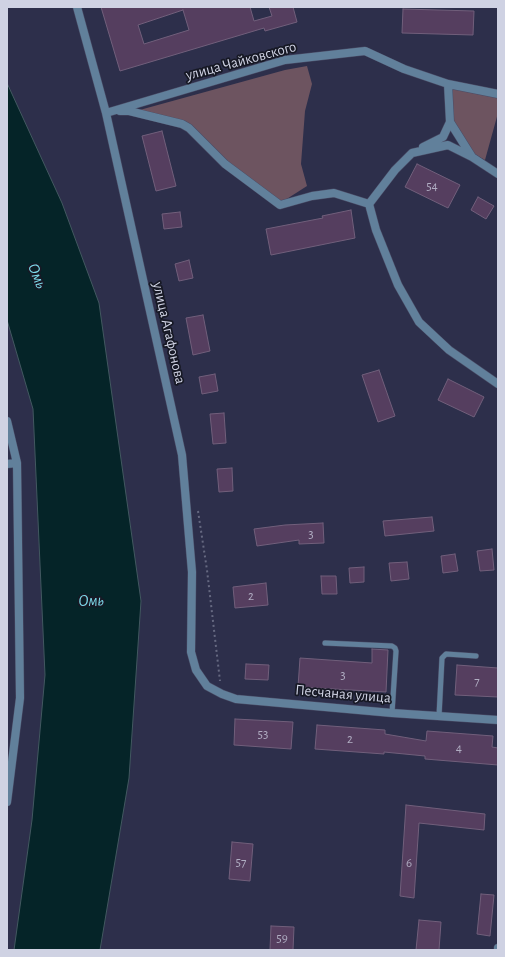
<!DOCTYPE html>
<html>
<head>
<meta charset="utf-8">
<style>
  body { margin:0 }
  #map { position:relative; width:505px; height:957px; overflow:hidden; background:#2d2f4b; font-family:"Alegreya Sans",sans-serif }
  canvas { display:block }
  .frame { position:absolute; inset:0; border:8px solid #cfd2e3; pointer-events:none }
</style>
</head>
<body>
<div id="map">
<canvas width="505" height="957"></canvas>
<div class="frame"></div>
</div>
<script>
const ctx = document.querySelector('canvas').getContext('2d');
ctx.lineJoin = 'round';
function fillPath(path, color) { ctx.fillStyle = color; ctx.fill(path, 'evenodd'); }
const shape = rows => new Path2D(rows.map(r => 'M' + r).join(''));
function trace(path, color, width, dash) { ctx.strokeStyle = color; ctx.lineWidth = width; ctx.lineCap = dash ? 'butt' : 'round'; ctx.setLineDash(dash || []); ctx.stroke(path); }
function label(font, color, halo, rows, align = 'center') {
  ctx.font = font + ' "Alegreya Sans",sans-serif'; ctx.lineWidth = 3.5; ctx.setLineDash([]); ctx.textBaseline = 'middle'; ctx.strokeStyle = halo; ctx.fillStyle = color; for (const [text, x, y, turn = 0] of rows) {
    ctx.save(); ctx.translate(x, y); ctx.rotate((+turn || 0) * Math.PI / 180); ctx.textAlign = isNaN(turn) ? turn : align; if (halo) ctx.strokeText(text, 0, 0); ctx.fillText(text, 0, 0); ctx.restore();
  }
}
const green = shape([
  [307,66,312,84,305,111,301,164,307,186,282,202,223,158,188,124,136,111,285,70],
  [449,86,498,97,498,113,485,160,474,154,452,122]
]);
const water = shape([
  [7,83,62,203,99,303,141,601,129,778,100,950,14,950,32,820,45,675,33,409,7,320,7,83]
]);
const building = shape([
  [101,7,250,7,254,21,272,16,269,7,293,7,297,22,265,31,264,28,120,71,101,7],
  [183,10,189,30,144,44,138,25,183,10],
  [403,9,474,11,473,35,402,33,403,9],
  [162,131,176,186,156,191,142,136,162,131],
  [417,164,460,185,448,208,405,187,417,164],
  [478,197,494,206,486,219,471,210,478,197],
  [351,210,355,238,271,255,266,229,323,218,322,216,351,210],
  [180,212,182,227,164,229,162,214,180,212],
  [189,260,193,278,179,281,175,264,189,260],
  [203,315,210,351,193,355,186,318,203,315],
  [379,370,395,416,378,422,362,375,379,370],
  [215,374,218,391,202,394,199,377,215,374],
  [448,379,484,397,474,417,438,400,448,379],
  [224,413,226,443,213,444,210,414,224,413],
  [232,468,233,491,219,492,217,469,232,468],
  [432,517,434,531,385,536,383,521,432,517],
  [323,523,324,543,299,544,299,540,257,546,254,529,285,525,323,523],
  [492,549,494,570,480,571,477,551,492,549],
  [455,554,458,571,443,573,441,556,455,554],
  [407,562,409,579,391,581,389,563,407,562],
  [364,567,364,582,350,583,349,568,364,567],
  [321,576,336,576,337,594,322,594,321,576],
  [266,583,268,605,235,608,233,587,266,583],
  [372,649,388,650,386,692,298,687,300,658,372,663,372,649],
  [246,664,269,665,268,680,245,679,246,664],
  [457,665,498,668,498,697,455,695,457,665],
  [235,719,293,722,291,749,234,745,235,719],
  [317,725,385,730,385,734,426,741,427,731,493,736,492,747,498,748,498,765,425,759,425,756,384,752,384,754,315,749,317,725],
  [406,805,485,814,484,830,419,823,414,898,400,896,406,805],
  [232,842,253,844,250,881,229,879,232,842],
  [481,894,494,895,490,936,477,934,481,894],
  [419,920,441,922,439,950,416,950,419,920],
  [271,926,294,927,293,950,270,950,271,926]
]);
const path = shape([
  [198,511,207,570,220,681]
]);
const service = shape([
  [325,643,392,646,395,648,396,651,392,713],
  [439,716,442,658,446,654,476,656]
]);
const minor = shape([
  [77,7,106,113,182,455,192,572,191,652,196,670,207,686,222,694,236,699,392,713,498,720],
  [448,84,450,122,472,157,498,174],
  [120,111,129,111,182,124,189,128,225,164,280,205,312,196,334,193,369,204],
  [106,113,285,60,365,51,404,69,448,84,498,94],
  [423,147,443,137,450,122],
  [472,157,448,145,412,153,395,170,369,204,376,230,398,285,419,322,449,350,498,384],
  [7,421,17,463,20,698,7,802],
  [7,464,17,463],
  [498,950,498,948]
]);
const numberNames = [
  ["54",432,186],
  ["3",311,534],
  ["2",251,596],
  ["3",343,675],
  ["7",477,681],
  ["53",263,734],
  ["2",350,739],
  ["4",459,748],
  ["57",241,862],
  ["6",409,863],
  ["59",282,938]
];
const streetNames = [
  ["улица Чайковского",241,61,-15],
  ["улица Агафонова",169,333,77],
  ["Песчаная улица",343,694,5]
];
const waterNames = [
  ["Омь",37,276,68],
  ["Омь",91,601]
];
fillPath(green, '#6d5460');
fillPath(water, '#052428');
trace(water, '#425860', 1);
fillPath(building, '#553e5f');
trace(building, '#715f7b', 1);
trace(service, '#4a4c66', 6);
trace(minor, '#4a4c66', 9);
trace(path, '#666981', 2, [2, 3]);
trace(service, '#61809b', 5);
trace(minor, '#61809b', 8);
label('13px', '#b0adc2', null, numberNames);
label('15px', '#cfd2e3', '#171925', streetNames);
label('italic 16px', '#7ddaea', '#171925', waterNames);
</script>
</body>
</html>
